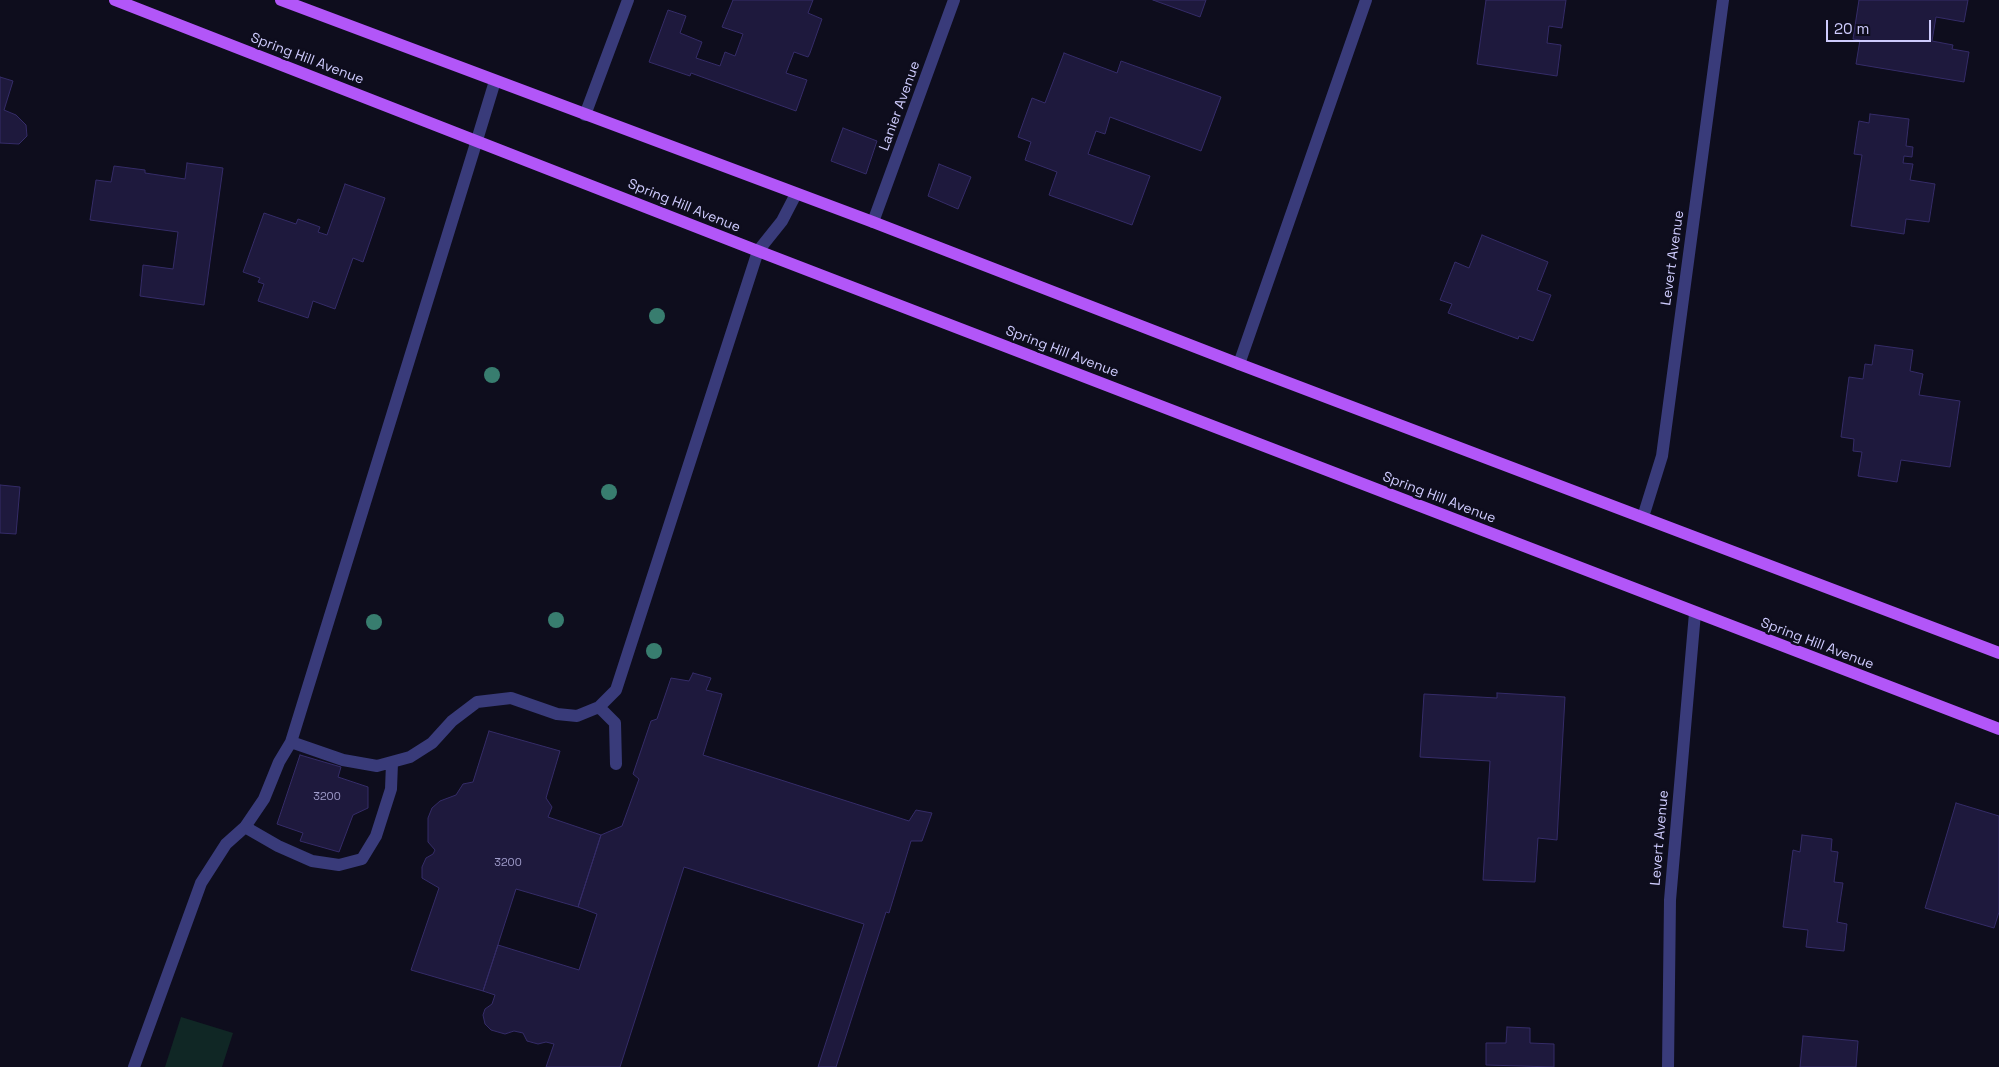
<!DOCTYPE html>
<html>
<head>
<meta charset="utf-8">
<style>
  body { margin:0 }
  #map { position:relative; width:1999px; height:1067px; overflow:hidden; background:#0e0d1d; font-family:"Space Grotesk",sans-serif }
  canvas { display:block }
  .scale { position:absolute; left:1826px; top:20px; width:105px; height:22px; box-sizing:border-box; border:2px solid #cecbfd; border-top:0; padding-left:6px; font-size:15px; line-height:18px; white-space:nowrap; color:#cecbfd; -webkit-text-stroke:4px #0e0d1d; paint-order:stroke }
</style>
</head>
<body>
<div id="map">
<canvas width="1999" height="1067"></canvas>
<div class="scale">20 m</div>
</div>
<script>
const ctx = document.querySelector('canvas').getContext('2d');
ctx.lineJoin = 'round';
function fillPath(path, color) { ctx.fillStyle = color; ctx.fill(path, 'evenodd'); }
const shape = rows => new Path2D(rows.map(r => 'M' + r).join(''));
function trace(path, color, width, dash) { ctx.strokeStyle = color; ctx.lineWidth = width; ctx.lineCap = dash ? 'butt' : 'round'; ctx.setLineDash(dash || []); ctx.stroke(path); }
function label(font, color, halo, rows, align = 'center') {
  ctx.font = font + ' "Space Grotesk",sans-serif'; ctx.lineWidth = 5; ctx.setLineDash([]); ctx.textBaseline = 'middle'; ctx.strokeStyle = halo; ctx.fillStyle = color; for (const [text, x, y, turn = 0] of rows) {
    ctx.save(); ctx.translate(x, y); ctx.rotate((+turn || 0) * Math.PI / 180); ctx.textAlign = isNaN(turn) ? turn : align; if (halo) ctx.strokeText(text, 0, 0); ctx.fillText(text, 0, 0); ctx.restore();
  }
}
const green = shape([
  [181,1017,233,1033,222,1067,165,1067]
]);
const building = shape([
  [733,0,813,0,808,13,822,19,810,53,808,57,794,52,786,73,807,80,796,111,691,73,690,76,649,62,668,10,686,16,680,33,702,42,696,58,720,66,725,52,735,56,743,34,722,27,733,0],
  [1153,0,1206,0,1200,17,1153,0],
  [1486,0,1566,0,1562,28,1549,26,1547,43,1561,45,1557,76,1477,64,1486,0],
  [1859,0,1968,0,1964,22,1936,17,1932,41,1953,45,1952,49,1969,52,1964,82,1856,64,1860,40,1853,39,1859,0],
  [1064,53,1117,73,1121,61,1221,97,1201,151,1110,117,1105,134,1096,131,1088,154,1150,176,1132,225,1049,195,1057,172,1025,160,1031,142,1018,137,1032,98,1045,103,1064,53],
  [0,77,13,81,4,110,16,115,26,125,27,136,19,144,0,143,0,77],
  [1870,114,1909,119,1906,146,1913,147,1912,157,1904,156,1903,163,1913,164,1910,180,1935,184,1929,222,1906,219,1904,234,1851,226,1862,155,1854,154,1859,121,1869,123,1870,114],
  [843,128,877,141,866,174,831,161,843,128],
  [187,163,223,168,204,305,140,296,143,265,173,269,178,232,90,220,96,180,111,182,114,166,145,170,145,173,185,179,187,163],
  [939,164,971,177,958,209,928,196,939,164],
  [345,184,385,198,363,262,353,258,335,309,313,301,308,318,258,301,264,284,258,282,260,278,243,272,264,213,296,224,298,219,320,227,318,232,327,235,345,184],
  [1482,235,1548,262,1537,290,1551,295,1533,341,1519,336,1518,339,1448,313,1452,304,1440,300,1455,262,1469,268,1482,235],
  [1875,345,1913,350,1910,371,1923,374,1919,395,1960,401,1950,467,1901,460,1897,482,1858,476,1862,452,1853,451,1854,439,1841,437,1849,377,1863,379,1865,364,1872,365,1875,345],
  [0,485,20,487,16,534,0,533,0,485],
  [693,673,711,678,706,690,722,694,703,755,909,821,916,810,932,813,922,841,911,841,889,913,886,912,836,1067,818,1067,864,924,684,867,620,1067,546,1067,554,1044,546,1042,538,1044,527,1041,523,1033,514,1031,505,1034,491,1030,485,1024,483,1015,485,1009,492,1004,495,995,483,991,498,945,579,970,597,914,578,907,601,835,622,826,639,779,633,774,651,721,657,719,671,678,689,681,693,673],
  [1497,693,1565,697,1557,840,1538,838,1535,882,1483,880,1490,761,1420,757,1424,694,1497,698,1497,693],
  [489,731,560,751,546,798,552,807,548,817,601,835,578,907,516,889,483,991,411,970,439,888,422,878,422,867,426,858,433,854,435,850,428,842,428,818,432,808,440,801,456,795,463,784,473,782,489,731],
  [300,755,341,767,338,777,368,787,368,808,353,815,339,852,300,841,303,833,277,824,300,755],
  [1956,803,1999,816,1999,912,1994,928,1925,908,1956,803],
  [1802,835,1832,839,1831,851,1838,852,1834,882,1843,883,1837,922,1847,924,1844,951,1806,947,1808,930,1783,927,1793,850,1800,852,1802,835],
  [1507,1027,1530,1028,1530,1043,1554,1044,1554,1067,1486,1065,1486,1043,1506,1043,1507,1027],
  [1803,1036,1858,1041,1856,1067,1800,1067,1803,1036]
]);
const lane = shape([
  [585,115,628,0],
  [1239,364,1366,0],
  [599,707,615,723,616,764],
  [291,742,343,760,377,766,410,757,432,743,452,721,477,702,511,698,557,714,577,716,599,707,616,690,758,251,782,221,796,194],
  [245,827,278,846,312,861,339,865,362,859,376,836,391,789,392,763],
  [134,1067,201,883,226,844,245,827,264,799,279,762,291,742,477,140]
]);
const street = shape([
  [477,140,495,81],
  [873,222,954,0],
  [1643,517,1662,456,1723,0],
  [1668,1067,1670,900,1695,613]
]);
const primary = shape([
  [115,0,758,251,1999,729],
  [281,0,873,222,1239,364,1999,653]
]);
const trees = [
  [657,316],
  [492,375],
  [609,492],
  [556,620],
  [374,622],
  [654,651]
];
const numberNames = [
  ["3200",327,797],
  ["3200",508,863]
];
const streetNames = [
  ["Spring Hill Avenue",307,59,21],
  ["Lanier Avenue",900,106,-70],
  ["Spring Hill Avenue",684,206,22],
  ["Levert Avenue",1673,258,-82],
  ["Spring Hill Avenue",1062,352,21],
  ["Spring Hill Avenue",1439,498,21],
  ["Spring Hill Avenue",1817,644,21],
  ["Levert Avenue",1660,838,-85]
];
fillPath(green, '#102725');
fillPath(building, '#1e193d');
trace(building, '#352c68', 1);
trace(lane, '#393b7a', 12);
trace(street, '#393b7a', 12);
trace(primary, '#b256f8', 12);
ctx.fillStyle = '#387d6f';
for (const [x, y] of trees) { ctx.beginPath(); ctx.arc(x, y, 8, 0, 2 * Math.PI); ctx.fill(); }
label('11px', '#a29ecd', null, numberNames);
label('14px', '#cecbfd', '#0e0d1d', streetNames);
</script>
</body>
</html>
